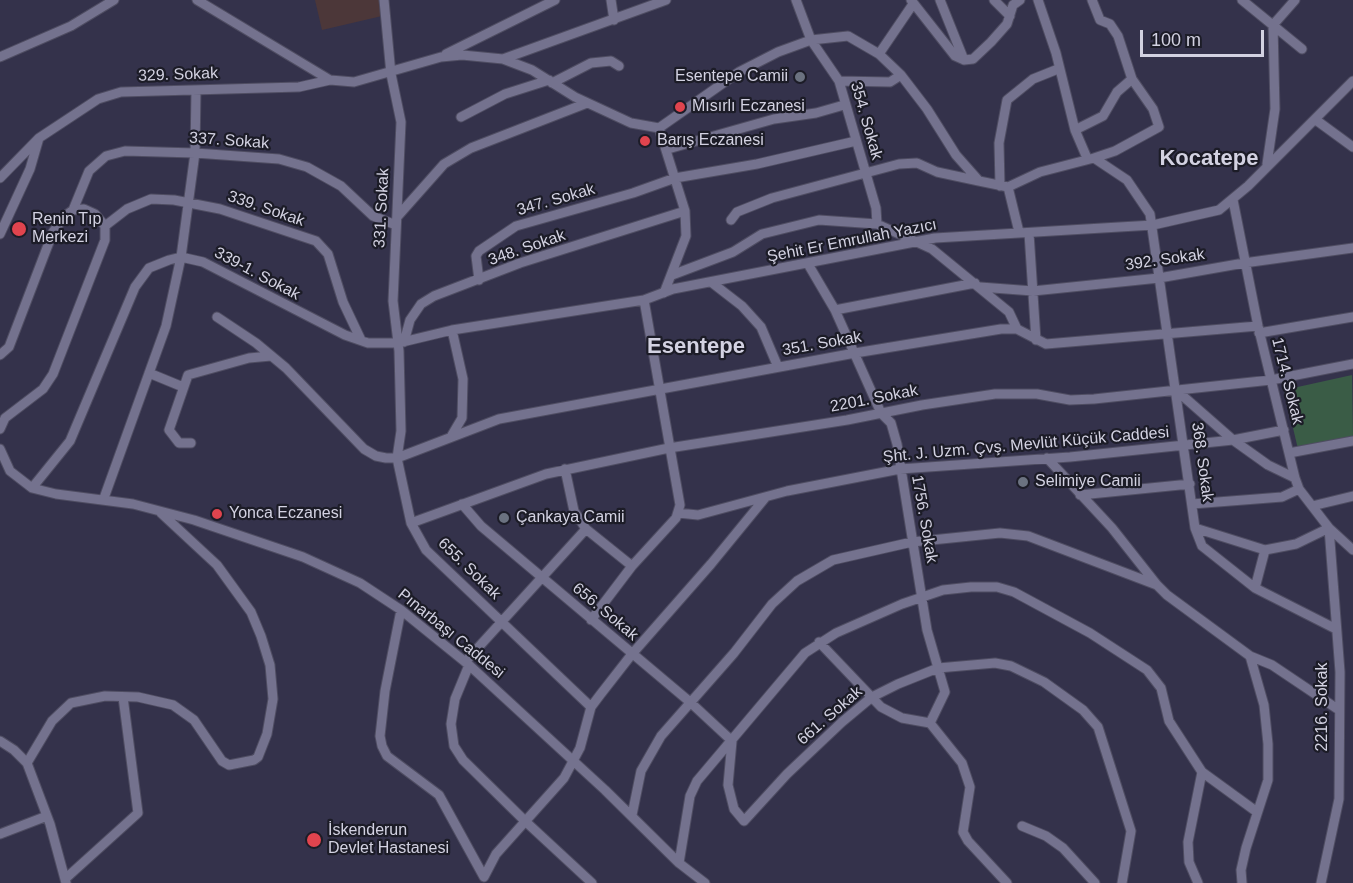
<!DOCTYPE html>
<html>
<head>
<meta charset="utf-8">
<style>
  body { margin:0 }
  #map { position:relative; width:1353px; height:883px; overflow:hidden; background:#34324b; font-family:Helvetica,sans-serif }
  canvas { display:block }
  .scale { position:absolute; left:1140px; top:30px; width:124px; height:27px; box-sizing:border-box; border:3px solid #d3d2e2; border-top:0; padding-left:8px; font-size:18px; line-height:21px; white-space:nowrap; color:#d3d2e2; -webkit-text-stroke:4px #1c1c27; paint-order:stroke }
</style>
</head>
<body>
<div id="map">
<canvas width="1353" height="883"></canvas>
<div class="scale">100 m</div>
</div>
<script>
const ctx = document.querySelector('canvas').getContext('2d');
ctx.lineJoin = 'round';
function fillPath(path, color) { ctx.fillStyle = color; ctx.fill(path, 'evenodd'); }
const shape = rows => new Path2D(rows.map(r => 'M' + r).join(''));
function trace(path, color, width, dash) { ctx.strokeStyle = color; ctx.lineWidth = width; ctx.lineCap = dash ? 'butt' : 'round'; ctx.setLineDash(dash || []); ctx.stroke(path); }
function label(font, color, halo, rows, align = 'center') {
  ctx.font = font + ' Helvetica,sans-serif'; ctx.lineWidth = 4.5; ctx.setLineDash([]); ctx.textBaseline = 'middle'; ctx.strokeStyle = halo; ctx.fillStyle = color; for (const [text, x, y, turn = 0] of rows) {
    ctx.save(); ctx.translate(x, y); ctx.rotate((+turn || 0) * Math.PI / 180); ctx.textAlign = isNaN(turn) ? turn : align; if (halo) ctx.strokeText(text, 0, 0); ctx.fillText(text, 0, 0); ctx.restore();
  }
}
const education = shape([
  [315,0,379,0,382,16,322,30]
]);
const green = shape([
  [1352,375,1353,437,1298,449,1284,390]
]);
const minor = shape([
  [197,0,330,80,354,82,441,57,462,55,503,59,532,70,575,97,631,123,659,128,739,72,778,52,811,40,848,36,879,54,901,75,927,109,956,155,979,181,1008,187,1040,172,1094,158,1127,180,1150,214,1195,528,1202,546,1255,588,1336,629],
  [384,0,391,74,401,122,393,301,399,351,401,431,397,458,411,523,426,550,591,707],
  [611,0,614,20],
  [796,0,811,40,839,81,876,208,877,224],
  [911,0,955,56,964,60,973,59,991,42,1007,24,1013,5,1020,0],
  [940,0,964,60],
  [994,0,1010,16],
  [1038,0,1056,53,1075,130,1087,158],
  [1092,0,1100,20,1110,24,1118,36,1132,79,1153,109,1159,127,1115,151,1094,158],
  [1242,0,1302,49],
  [446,54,555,0],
  [879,54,913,4],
  [0,57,71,26,114,0],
  [503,59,666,0],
  [839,81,890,82,901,75],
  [552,83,591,63,611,61,619,66],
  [461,117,505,94,549,80],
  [1316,120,1353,147],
  [659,128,685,211,686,236,664,293],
  [1075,130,1103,116,1117,92,1132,79],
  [39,138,98,99,121,92,299,87,330,80],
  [668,149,774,119,816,113,844,105],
  [1267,164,1275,109,1273,25,1295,0],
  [0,178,39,138,30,169,0,234],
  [1000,186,999,143,1007,100,1033,79,1058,69],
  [1008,187,1019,232],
  [1233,200,1258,326,1295,478,1299,489,1329,528,1353,550],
  [73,210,89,171,106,156,125,151,195,153,279,159,307,167,341,186,373,216,396,225],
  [397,217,444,164,471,148,587,103],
  [731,220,737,212,772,198,899,164,917,163,937,172,979,181],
  [105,226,127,209,151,199,174,200,220,209,316,241,328,254,343,302,361,340],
  [1029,233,1036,340],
  [808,264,835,310,881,413,891,423,897,444,927,630,945,692,930,723],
  [672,275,733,252,762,234,819,220,877,224,932,249,1009,312,1017,329],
  [479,280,476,256,479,251,516,226,633,193,675,178,757,164,856,141],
  [711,282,742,306,761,327,778,367],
  [980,287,1033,291,1159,278,1244,263,1353,248],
  [835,310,975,283],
  [217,317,256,343,286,368,364,449,376,456,386,458,397,458,499,419,855,353,1001,329,1017,329,1046,344,1258,326],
  [452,330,463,379,462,418,452,435],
  [1259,333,1353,317],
  [404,342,410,320,421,304,434,296,520,263,685,211],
  [0,355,9,347,53,232,65,216,73,210,84,209,95,214,105,226,105,240,53,374,43,389,5,418,0,429],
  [149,373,183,387],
  [1176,390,1233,440,1268,465,1295,478],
  [191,443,179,443,169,430,188,375,249,358,271,356],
  [0,449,10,471,32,488,56,494,133,504,194,520,303,557,360,583,401,610,469,665,605,790,679,863,705,883],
  [1289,453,1353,441],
  [1047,458,1112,528,1157,585],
  [565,469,574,511,586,529,632,566],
  [32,488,70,441,135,287,149,268,169,260,181,257,203,262,345,335,368,343,398,343,452,330,644,300,673,289,935,238,1153,225,1219,210,1248,186,1353,81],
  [1080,495,1190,484],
  [104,498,166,326,181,257,195,153,196,90],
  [462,504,481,526,690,702,732,741,728,785,734,809,744,821,787,774,842,722,872,697,898,684,938,668,995,663,1011,666,1044,682,1083,710,1098,727,1131,831,1122,883],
  [1192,504,1282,497,1299,489],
  [1312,506,1353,496],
  [678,513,698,515,787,491,900,469,1070,457,1233,440,1284,430],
  [411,523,546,474,669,448,847,420,922,405,995,394,1037,394,1070,400,1094,399,1271,380,1353,364],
  [1195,528,1265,550,1296,544,1329,528,1340,672,1339,799,1321,883],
  [1255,588,1265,550],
  [401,610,385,691,380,736,382,746,387,756,439,795,484,877,496,854,564,778,580,748,591,707,600,695,632,654,711,564,765,498],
  [591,620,632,566,676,518,680,505,644,300],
  [819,642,881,707,902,718,930,723,962,763,970,787,963,832,968,841,1007,883],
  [465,662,586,529],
  [469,665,455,699,451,724,454,746,463,760,525,821,592,883],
  [0,741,14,750,27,763,50,824,66,883],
  [27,763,52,721,71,703,105,696,138,697,173,705,194,720,222,761,229,765,254,760,258,757,267,734,273,699,270,665,261,636,251,612,217,565,161,513],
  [632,815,641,771,661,736,734,653,772,604,797,581,833,560,912,542,1000,533,1028,536,1157,585,1167,595,1250,656,1272,665,1339,710],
  [1022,826,1046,836,1063,848,1095,883],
  [0,834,47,816],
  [679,863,690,796,697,781,805,653,836,633,902,604,943,590,971,587,997,587,1014,592,1090,633,1147,670,1161,688,1169,721,1202,772,1257,812],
  [65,879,138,813,123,697],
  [1198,883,1189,862,1188,842,1202,772],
  [1242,883,1241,870,1246,848,1268,780,1268,744,1264,705,1250,656]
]);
const markers = [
  [800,77,6,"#6b7280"],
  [680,107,6,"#e0444e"],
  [645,141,6,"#e0444e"],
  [19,229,8,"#e0444e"],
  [1023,482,6,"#6b7280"],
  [217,514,6,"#e0444e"],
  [504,518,6,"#6b7280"],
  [314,840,8,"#e0444e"]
];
const streetNames = [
  ["329. Sokak",178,75,-2],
  ["354. Sokak",866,121,74],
  ["337. Sokak",229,141,4],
  ["347. Sokak",556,200,-16],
  ["331. Sokak",382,208,-87],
  ["339. Sokak",266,209,19],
  ["Şehit Er Emrullah Yazıcı",852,241,-11],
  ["348. Sokak",527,248,-19],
  ["392. Sokak",1165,260,-8],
  ["339-1. Sokak",257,274,28],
  ["351. Sokak",822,344,-10],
  ["1714. Sokak",1287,381,76],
  ["2201. Sokak",874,399,-11],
  ["Şht. J. Uzm. Çvş. Mevlüt Küçük Caddesi",1026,445,-5],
  ["368. Sokak",1202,462,82],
  ["1756. Sokak",924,519,80],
  ["655. Sokak",469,569,44],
  ["656. Sokak",605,612,40],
  ["Pınarbaşı Caddesi",451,634,39],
  ["2216. Sokak",1323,707,-90],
  ["661. Sokak",830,716,-41]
];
const poiNames = [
  ["Esentepe Camii",788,77,"right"],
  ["Mısırlı Eczanesi",692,107],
  ["Barış Eczanesi",657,141],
  ["Renin Tıp",32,220],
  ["Merkezi",32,238],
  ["Selimiye Camii",1035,482],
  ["Yonca Eczanesi",229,514],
  ["Çankaya Camii",516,518],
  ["İskenderun",328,831],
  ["Devlet Hastanesi",328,849]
];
const districtNames = [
  ["Kocatepe",1209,159],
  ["Esentepe",696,347]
];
fillPath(education, '#4c3739');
fillPath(green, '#3a5c46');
trace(minor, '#4f4d62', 11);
trace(minor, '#74728e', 9);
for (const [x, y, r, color] of markers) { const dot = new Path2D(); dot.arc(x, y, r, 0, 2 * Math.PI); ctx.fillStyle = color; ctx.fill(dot); trace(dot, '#1c1c27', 2); }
label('16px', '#d3d2e2', '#1c1c27', streetNames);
label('16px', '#d3d2e2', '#1c1c27', poiNames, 'left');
label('bold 22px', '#d3d2e2', '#1c1c27', districtNames);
</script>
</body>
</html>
